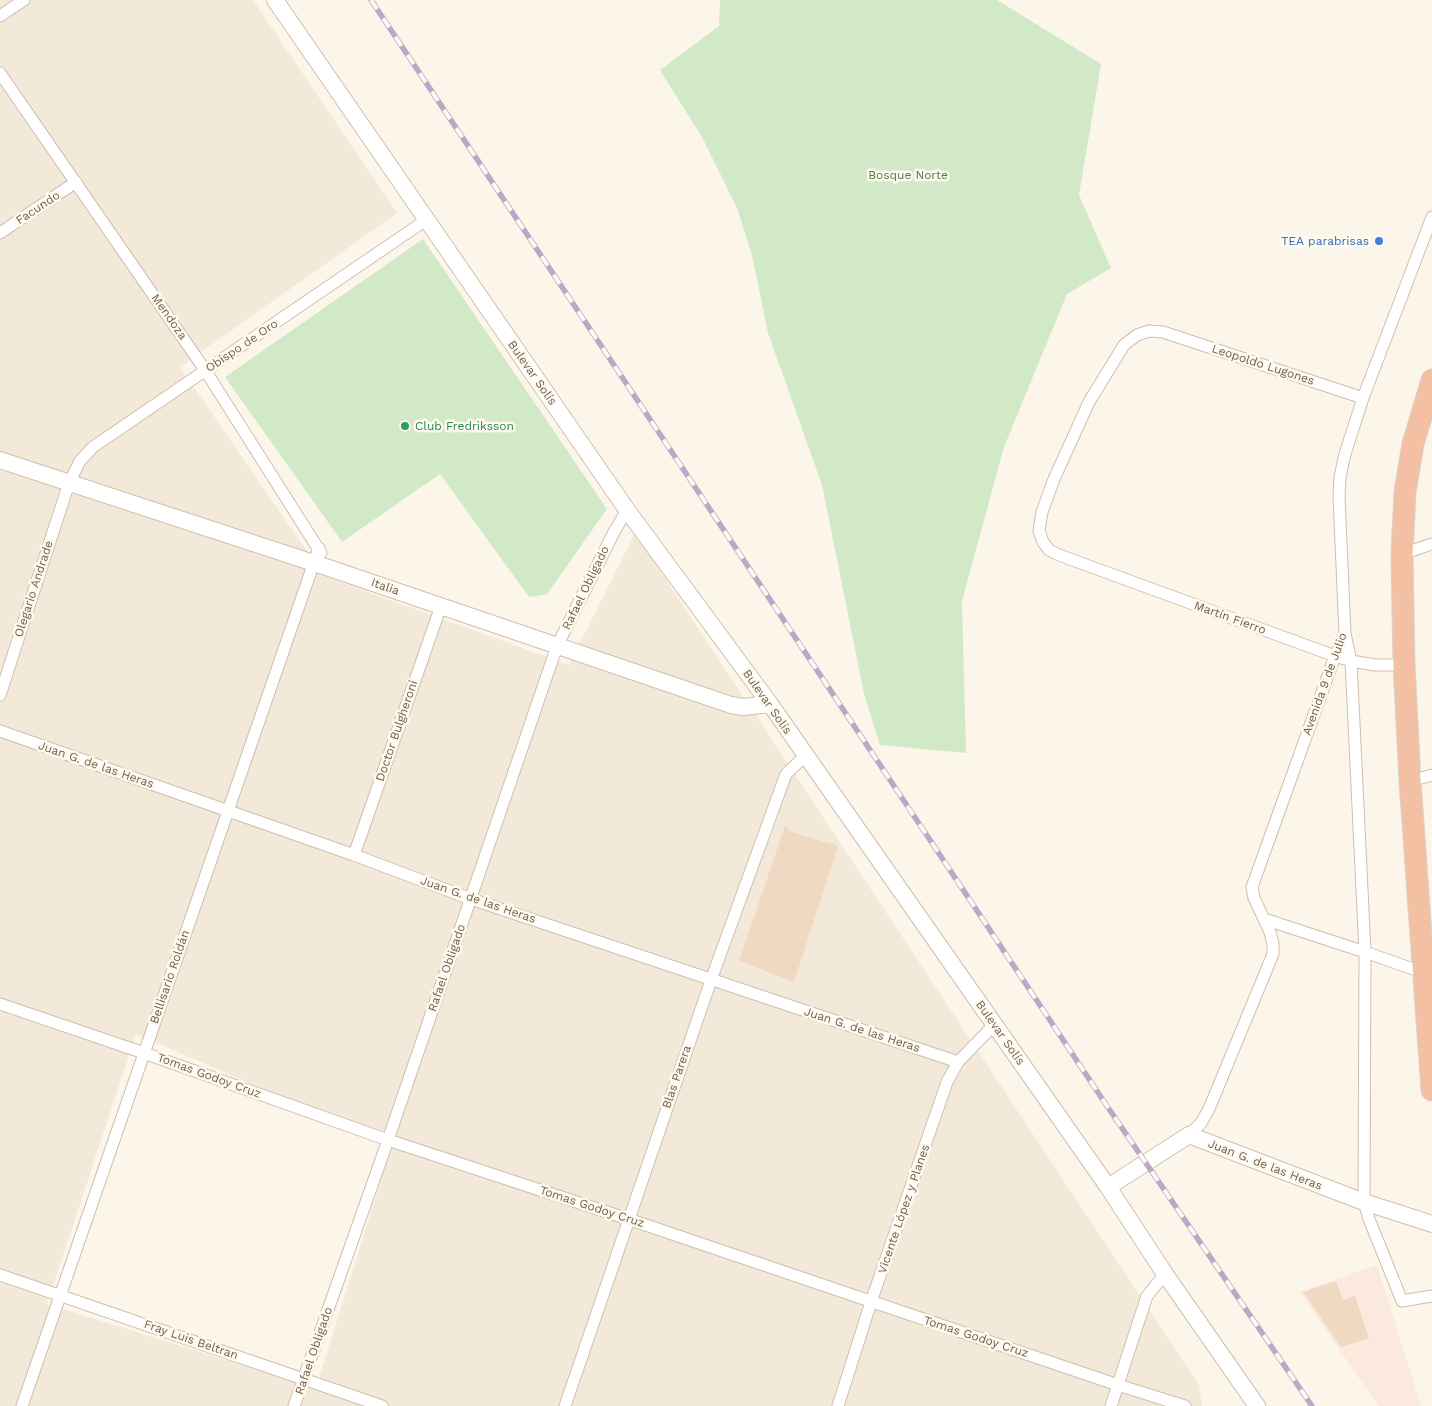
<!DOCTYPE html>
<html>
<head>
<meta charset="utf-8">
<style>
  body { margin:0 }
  canvas { display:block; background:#fcf6ea }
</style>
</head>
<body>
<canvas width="1432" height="1406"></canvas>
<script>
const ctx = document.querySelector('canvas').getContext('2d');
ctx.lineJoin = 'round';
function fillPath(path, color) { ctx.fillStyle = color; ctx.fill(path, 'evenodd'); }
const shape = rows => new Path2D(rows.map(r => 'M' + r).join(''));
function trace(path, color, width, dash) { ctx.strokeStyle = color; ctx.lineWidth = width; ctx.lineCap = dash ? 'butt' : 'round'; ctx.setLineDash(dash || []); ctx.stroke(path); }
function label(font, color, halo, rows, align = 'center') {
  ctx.font = font + ' "Work Sans",sans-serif'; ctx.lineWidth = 5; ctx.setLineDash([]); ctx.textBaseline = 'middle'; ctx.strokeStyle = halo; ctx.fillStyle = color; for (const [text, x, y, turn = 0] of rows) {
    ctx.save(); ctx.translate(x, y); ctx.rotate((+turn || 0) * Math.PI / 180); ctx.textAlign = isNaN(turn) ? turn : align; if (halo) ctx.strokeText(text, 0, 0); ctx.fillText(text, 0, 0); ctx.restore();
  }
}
const residential = shape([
  [0,0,253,0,397,213,180,367,324,576,569,665,635,533,1199,1385,1202,1406,0,1406],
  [136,1034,392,1145,316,1388,47,1304]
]);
const commercial = shape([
  [1377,1265,1421,1406,1378,1406,1300,1292]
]);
const green = shape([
  [720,0,997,0,1101,64,1079,195,1111,268,1067,294,1004,447,962,601,966,753,880,745,864,694,822,485,768,333,752,255,737,208,703,139,660,70,719,26],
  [423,239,607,509,547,594,529,597,440,474,342,542,225,377]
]);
const building = shape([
  [785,826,792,832,838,846,794,982,739,961],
  [1336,1281,1343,1300,1355,1296,1369,1338,1341,1347,1303,1292]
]);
const street = shape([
  [0,16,24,0],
  [0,73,205,370,321,553],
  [0,233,76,182],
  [1363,398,1163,332,1149,331,1137,335,1124,345,1089,402,1054,479,1042,512,1039,531,1043,542,1049,550,1059,555,1335,656,1351,661,1375,665,1404,665],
  [1402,554,1432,544],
  [1345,634,1351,661,1365,952,1364,1202,1369,1219,1402,1301,1432,1296],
  [0,695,69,483,80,461,93,447,426,220],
  [0,731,354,855,471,899,958,1062],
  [1410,781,1432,775],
  [354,855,441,606],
  [1264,919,1365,952,1424,973],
  [0,1004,144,1053,388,1140,628,1219,1118,1385,1185,1406],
  [1189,1135,1201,1123,1209,1109,1273,954,1273,944,1270,932,1254,898,1252,887,1335,656,1345,634,1339,497,1340,477,1345,454,1363,398,1432,217],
  [0,1275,382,1406],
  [22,1406,319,548],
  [294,1406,388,1140,557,646,614,532,627,510],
  [565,1406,711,980,786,774,805,756],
  [838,1406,871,1302,947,1082,958,1062,994,1025],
  [1111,1406,1147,1296,1165,1274]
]);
const secondary = shape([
  [275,0,627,510,770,704,1108,1187,1165,1274,1257,1406],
  [0,460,329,568,731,705,743,707,770,704],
  [1108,1187,1189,1135,1364,1202,1432,1224]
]);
const highway = shape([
  [1432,380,1413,444,1405,492,1402,554,1404,665,1410,781,1432,1090]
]);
const rail = shape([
  [371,0,1109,1109,1312,1406]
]);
const markers = [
  [1379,241,5,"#3f7fe0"],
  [405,426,5,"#2e9e5b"]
];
const parkNames = [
  ["Bosque Norte",908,175]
];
const streetNames = [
  ["Facundo",38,208,-34],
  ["Mendoza",169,317,55],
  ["Obispo de Oro",242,346,-34],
  ["Leopoldo Lugones",1263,365,18],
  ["Bulevar Solís",532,373,55],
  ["Italia",385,587,19],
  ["Rafael Obligado",586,588,-64],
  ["Olegario Andrade",34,589,-72],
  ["Martín Fierro",1230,618,20],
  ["Avenida 9 de Julio",1325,684,-70],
  ["Bulevar Solís",767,702,55],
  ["Doctor Bulgheroni",397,731,-71],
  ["Juan G. de las Heras",96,765,19],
  ["Juan G. de las Heras",478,900,19],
  ["Rafael Obligado",447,968,-71],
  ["Bellisario Roldán",170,977,-71],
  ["Juan G. de las Heras",862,1030,18],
  ["Bulevar Solís",1000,1033,55],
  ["Tomas Godoy Cruz",209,1076,20],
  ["Blas Parera",677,1077,-71],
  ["Juan G. de las Heras",1265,1165,21],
  ["Tomas Godoy Cruz",592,1207,18],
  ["Vicente López y Planes",904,1209,-71],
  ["Tomas Godoy Cruz",976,1337,18],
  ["Fray Luis Beltran",191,1340,19],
  ["Rafael Obligado",314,1351,-71]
];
const shopNames = [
  ["TEA parabrisas",1369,241]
];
const leisureNames = [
  ["Club Fredriksson",415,426]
];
fillPath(residential, '#f3e9d8');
fillPath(commercial, '#fbe9de');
fillPath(green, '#d2e9c8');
fillPath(building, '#f0d9c2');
trace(street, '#cebfb0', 13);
trace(secondary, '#d0c0ad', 18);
trace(highway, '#d9d2cd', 23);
trace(street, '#fff', 11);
trace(secondary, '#fff', 16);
trace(highway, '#f3c0a4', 21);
trace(rail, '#bba7c6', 5.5);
trace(rail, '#fefaf0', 4, [11]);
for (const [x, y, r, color] of markers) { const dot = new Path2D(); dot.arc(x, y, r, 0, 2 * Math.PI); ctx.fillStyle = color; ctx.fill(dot); trace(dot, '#fefaf0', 2); }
label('12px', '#517b46', '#fefaf0', parkNames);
label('12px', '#76604e', '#fefaf0', streetNames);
label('12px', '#366cbe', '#fefaf0', shopNames, 'right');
label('12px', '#27864d', '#fefaf0', leisureNames, 'left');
</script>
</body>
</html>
